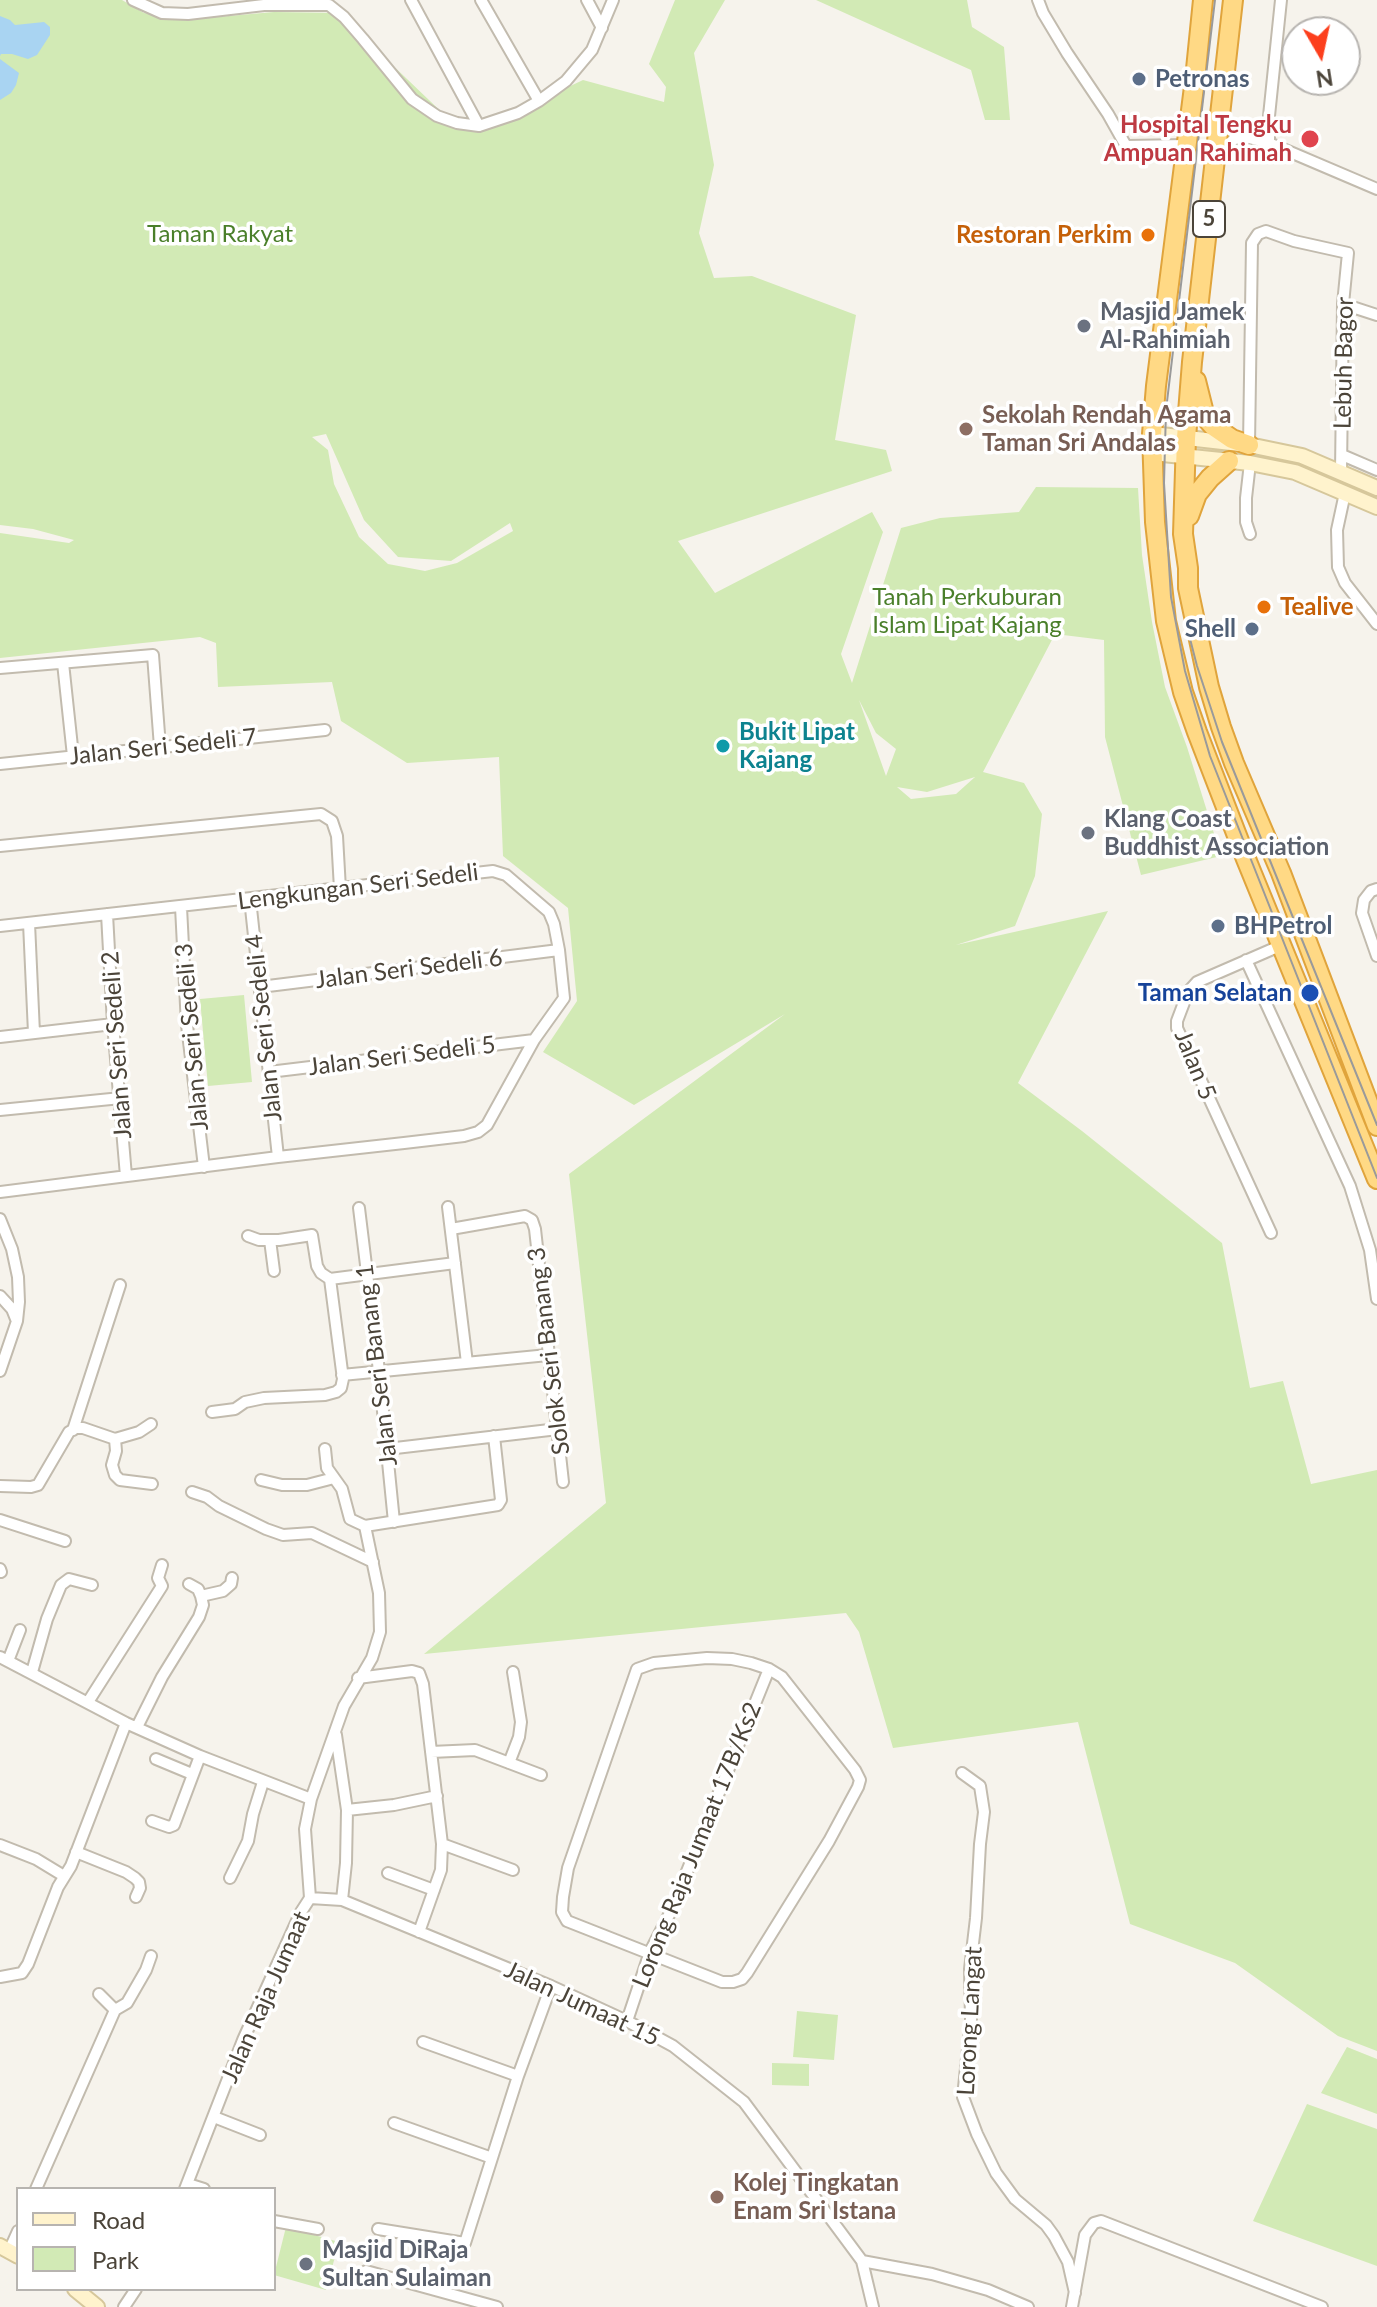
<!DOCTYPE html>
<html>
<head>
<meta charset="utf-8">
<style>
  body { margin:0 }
  #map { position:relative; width:1377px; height:2307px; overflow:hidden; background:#f6f3ec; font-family:Lato,sans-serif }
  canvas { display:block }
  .legend { position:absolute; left:16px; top:2187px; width:260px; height:104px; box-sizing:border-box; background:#fff; border:2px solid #b7b4b0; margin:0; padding:10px 14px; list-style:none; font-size:24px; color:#4b4439 }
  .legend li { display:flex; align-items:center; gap:16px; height:40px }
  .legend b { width:40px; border:2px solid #b7b4b0 }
  .north { position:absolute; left:1281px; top:16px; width:80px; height:80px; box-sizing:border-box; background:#fff; border:2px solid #b7b4b0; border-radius:50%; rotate:171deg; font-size:22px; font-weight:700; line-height:32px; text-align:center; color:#4b4439 }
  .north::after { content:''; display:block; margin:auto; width:28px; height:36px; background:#fc3f1d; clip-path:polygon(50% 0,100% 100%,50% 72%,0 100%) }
</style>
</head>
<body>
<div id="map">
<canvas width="1377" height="2307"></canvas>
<ul class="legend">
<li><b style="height:10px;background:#fff3cd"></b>Road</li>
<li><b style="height:22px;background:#d2eab5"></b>Park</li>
</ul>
<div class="north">N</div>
</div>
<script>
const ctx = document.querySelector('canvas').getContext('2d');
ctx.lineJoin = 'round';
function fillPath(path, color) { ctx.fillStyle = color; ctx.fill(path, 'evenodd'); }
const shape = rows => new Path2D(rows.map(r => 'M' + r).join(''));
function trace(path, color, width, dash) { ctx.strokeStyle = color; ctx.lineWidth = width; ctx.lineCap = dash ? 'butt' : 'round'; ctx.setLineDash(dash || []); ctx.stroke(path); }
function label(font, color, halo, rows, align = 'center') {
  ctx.font = font + ' Lato,sans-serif'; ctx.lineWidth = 7; ctx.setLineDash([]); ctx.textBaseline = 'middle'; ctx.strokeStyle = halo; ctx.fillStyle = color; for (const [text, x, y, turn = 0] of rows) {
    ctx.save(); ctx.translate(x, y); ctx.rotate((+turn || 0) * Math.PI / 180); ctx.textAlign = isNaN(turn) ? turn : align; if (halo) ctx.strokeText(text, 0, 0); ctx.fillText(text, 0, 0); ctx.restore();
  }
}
const green = shape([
  [0,0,122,0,144,13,194,19,274,12,338,13,453,123,497,121,583,80,664,102,666,87,649,64,675,0,725,0,694,53,714,165,699,233,714,278,752,276,856,315,835,440,886,450,892,471,678,541,715,593,872,512,883,532,841,654,852,683,901,528,940,518,1019,512,1036,487,1138,488,1142,555,1152,622,1165,687,1187,747,1221,856,1141,875,1105,737,1104,640,1055,634,983,772,1024,783,1042,814,1035,876,1015,926,956,945,1108,911,1018,1083,1082,1131,1222,1243,1250,1388,1283,1381,1311,1484,1377,1470,1377,2051,1338,2036,1235,1963,1130,1924,1078,1722,893,1748,859,1632,846,1613,424,1654,606,1503,569,1174,785,1014,634,1105,543,1052,577,1001,568,908,503,856,499,757,407,763,341,721,332,682,218,687,216,643,200,637,0,658,0,533,69,543,74,540,33,529,0,525],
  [326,434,364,520,398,557,451,561,510,523,513,531,457,563,425,571,388,564,359,537,334,484,328,450,312,437],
  [859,700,876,733,896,749,886,776],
  [975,777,956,794,911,799,897,787,927,792],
  [816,0,967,0,972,27,1004,47,1010,120,985,120,971,70],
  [244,995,252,1082,208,1086,200,999],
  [797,2011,838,2015,834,2060,793,2057],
  [1347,2047,1377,2059,1377,2114,1321,2093],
  [772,2063,809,2064,809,2086,772,2085],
  [1307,2104,1377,2129,1377,2266,1253,2221],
  [286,2227,339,2242,326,2290,274,2275]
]);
const water = shape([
  [0,16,10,20,15,25,44,22,50,27,50,35,37,55,28,59,12,54,1,54,0,56],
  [0,59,19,73,16,85,11,93,0,100]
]);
const minor = shape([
  [133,0,162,13,188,14,264,5,329,5,344,17,363,39,412,99,437,116,457,123,479,126,518,113,539,101,566,81,592,50,613,0],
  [411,0,479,126],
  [481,0,539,101],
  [587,0,602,28],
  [1038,0,1043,13,1067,53,1108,114,1126,146,1186,145],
  [1269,143,1269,116,1281,0],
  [1217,157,1234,139,1245,137,1269,143,1377,189],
  [1343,304,1377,315],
  [1249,445,1252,243,1258,234,1266,231,1294,241,1348,253,1343,304,1341,472],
  [1342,455,1377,470],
  [1345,493,1337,530,1338,567,1345,583,1377,624],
  [1250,534,1246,522,1246,498,1250,463],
  [63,663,73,756],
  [0,668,153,655,160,747],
  [0,764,325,730],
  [0,846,321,814,332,821,337,836,340,889],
  [1377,889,1371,891,1364,900,1362,913,1377,956],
  [250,899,278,1157],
  [181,907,187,1025,204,1167],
  [107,914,113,1024,126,1176],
  [29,923,34,1033],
  [0,926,493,871,506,875,549,912,554,924,559,950,564,998,534,1040,487,1125,478,1132,464,1136,404,1143,278,1157,0,1192],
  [1246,960,1350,1186,1370,1250,1377,1299],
  [260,987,559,950],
  [0,1037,113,1024],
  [269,1072,534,1040],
  [0,1110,121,1098],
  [448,1207,467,1363],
  [359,1208,379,1371,394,1522],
  [0,1219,12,1249,18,1277,19,1302,17,1321,0,1371],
  [451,1229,525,1216,532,1220,535,1229,563,1482],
  [1271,1233,1177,1028,1177,1021,1188,992,1197,982,1282,945],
  [248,1236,259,1240,279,1240,312,1235,317,1266,321,1273,330,1279,455,1263],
  [270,1240,274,1271],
  [0,1296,12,1309,16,1319],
  [342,1375,548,1355],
  [212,1412,235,1409,245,1402,264,1398,325,1395,336,1392,341,1388,343,1379,330,1279],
  [73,1430,120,1285],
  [115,1439,139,1432,151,1424],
  [325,1449,327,1468,342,1489,350,1519,365,1526],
  [387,1449,558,1429],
  [261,1480,282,1485,307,1485,334,1478],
  [0,1486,31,1487,38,1485,69,1432,76,1428,83,1428,115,1439,116,1451,112,1465,115,1475,120,1480,152,1484],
  [192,1492,207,1497,219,1506,266,1529,283,1535,312,1533,373,1562],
  [0,1520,65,1541],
  [365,1526,498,1505,501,1500,500,1491,494,1436],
  [0,1569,1,1572],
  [201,1596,223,1591,231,1584,232,1578],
  [0,1657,126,1723,200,1756,311,1799],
  [707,1658,732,1659,751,1663,769,1669,782,1677,855,1770,860,1780,858,1787,829,1841,747,1973,742,1979,733,1982,722,1982,567,1921,562,1912,563,1897,568,1868,637,1669,654,1663,707,1658],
  [8,1661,20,1630],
  [32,1672,47,1619,61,1585,69,1579,92,1585],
  [358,1678,412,1671,419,1673,423,1684,442,1844,441,1870,419,1932],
  [88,1702,162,1586,158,1578,162,1565],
  [137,1727,162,1677,199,1617,203,1605,201,1596,198,1589,189,1584],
  [336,1735,347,1810,346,1863,342,1900],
  [431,1752,475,1750,541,1775],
  [156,1759,192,1774],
  [509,1763,519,1737,521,1722,513,1672],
  [962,1773,980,1786,984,1812,980,1844,976,1918,970,1969,971,2020,963,2097,977,2134,996,2173,1015,2199,1046,2225,1054,2236,1068,2262,1075,2293],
  [347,1810,394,1805,437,1796],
  [152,1821,169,1827,174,1825,200,1756],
  [442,1844,513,1870],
  [0,1845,36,1859,64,1876],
  [76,1852,126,1872,135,1878,139,1882,140,1888,136,1897],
  [388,1873,434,1890],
  [230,1878,248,1841,253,1814,263,1782],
  [310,1898,342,1900,551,1986,627,2021,673,2046,744,2102,862,2261,873,2307],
  [0,1977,22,1973,28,1964,58,1887,71,1866,126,1723],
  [115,2010,127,2003,146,1970,151,1956],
  [627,2021,650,1952,671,1911,769,1669],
  [423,2042,518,2076],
  [214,2117,260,2135],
  [394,2123,492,2158],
  [188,2184,204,2189],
  [36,2189,115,2010,99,1994],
  [185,2189,243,2040,301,1912,310,1898,305,1829,311,1799,344,1706,372,1658,380,1632,379,1593,365,1526],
  [274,2221,318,2229],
  [378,2229,465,2243,518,2076,551,1986],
  [9,2251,18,2231],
  [862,2261,932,2274,988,2290,1028,2307],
  [366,2271,497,2307],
  [124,2307,136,2289],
  [1072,2307,1085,2235,1094,2223,1101,2221,1322,2307]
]);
const secondary = shape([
  [1152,434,1249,445,1302,456,1377,488],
  [1153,453,1250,463,1295,472,1377,507],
  [0,2246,18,2256],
  [75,2289,97,2307]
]);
const trunk = shape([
  [1203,0,1195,79,1156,386,1152,434,1155,522,1166,621,1183,692,1197,732,1246,859,1377,1179],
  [1233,0,1192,362,1186,438,1183,534,1188,568,1188,588,1209,687,1221,727,1234,763,1281,873,1377,1126],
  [1196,381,1205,417,1213,426,1232,439,1249,445],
  [1189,516,1197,494,1210,478,1229,461]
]);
const tram = shape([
  [1215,0,1166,410,1164,483,1171,597,1185,671,1210,756,1377,1178],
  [1188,631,1197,666,1222,742,1377,1125]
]);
const markers = [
  [1139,79,8,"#5c6f8a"],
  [1310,139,10,"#e0444e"],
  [1148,235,8,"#e8710a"],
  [1084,326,8,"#6b7280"],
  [966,429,8,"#8d6e63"],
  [1264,607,8,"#e8710a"],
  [1252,629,8,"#5c6f8a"],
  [723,746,8,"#0f9aa8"],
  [1088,833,8,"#6b7280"],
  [1218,926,8,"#5c6f8a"],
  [1310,993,10,"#1a4fb4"],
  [717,2197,8,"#8d6e63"],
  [306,2264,8,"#6b7280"]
];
const shields = [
  [1209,219,32]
];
const shieldNames = [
  ["5",1209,219]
];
const serviceNames = [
  ["Petronas",1155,79],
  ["Shell",1236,629,"right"],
  ["BHPetrol",1234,926]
];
const healthNames = [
  ["Hospital Tengku",1292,125],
  ["Ampuan Rahimah",1292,153]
];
const parkNames = [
  ["Taman Rakyat",220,234],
  ["Tanah Perkuburan",967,597],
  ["Islam Lipat Kajang",967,625]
];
const foodNames = [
  ["Restoran Perkim",1132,235],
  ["Tealive",1280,607,"left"]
];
const worshipNames = [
  ["Masjid Jamek",1100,312],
  ["Al-Rahimiah",1100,340],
  ["Klang Coast",1104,819],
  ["Buddhist Association",1104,847],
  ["Masjid DiRaja",322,2250],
  ["Sultan Sulaiman",322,2278]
];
const streetNames = [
  ["Lebuh Bagor",1344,363,-89],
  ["Jalan Seri Sedeli 7",163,747,-6],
  ["Lengkungan Seri Sedeli",358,887,-7],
  ["Jalan Seri Sedeli 6",409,969,-7],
  ["Jalan Seri Sedeli 4",264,1028,-96],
  ["Jalan Seri Sedeli 3",192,1037,-95],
  ["Jalan Seri Sedeli 2",117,1045,-94],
  ["Jalan Seri Sedeli 5",402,1056,-7],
  ["Jalan 5",1195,1065,68],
  ["Solok Seri Banang 3",549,1351,-97],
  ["Jalan Seri Banang 1",377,1365,-97],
  ["Lorong Raja Jumaat 17B/Ks2",697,1845,-68],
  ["Jalan Raja Jumaat",266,1997,-66],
  ["Jalan Jumaat 15",582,2004,25],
  ["Lorong Langat",970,2021,-87]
];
const educationNames = [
  ["Sekolah Rendah Agama",982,415],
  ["Taman Sri Andalas",982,443],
  ["Kolej Tingkatan",733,2183],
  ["Enam Sri Istana",733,2211]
];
const cultureNames = [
  ["Bukit Lipat",739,732],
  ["Kajang",739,760]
];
const transitNames = [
  ["Taman Selatan",1292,993]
];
fillPath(green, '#d2eab5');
fillPath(water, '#a9d4f2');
trace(minor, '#c2bbae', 14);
trace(secondary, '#d6c79b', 18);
trace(trunk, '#e0a43c', 22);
trace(minor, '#fff', 10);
trace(secondary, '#fff3cd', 14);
trace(trunk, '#ffd985', 18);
trace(tram, '#9a9a9a', 2);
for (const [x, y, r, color] of markers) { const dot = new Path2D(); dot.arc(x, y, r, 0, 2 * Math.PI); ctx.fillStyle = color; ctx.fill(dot); trace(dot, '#fff', 3); }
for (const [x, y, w] of shields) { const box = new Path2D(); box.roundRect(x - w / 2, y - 18, w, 36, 6); ctx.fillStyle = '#fff'; ctx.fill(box); trace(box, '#4b4439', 2); }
label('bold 22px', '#4b4439', null, shieldNames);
label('bold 24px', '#4e5e75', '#fff', serviceNames, 'left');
label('bold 24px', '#be3a42', '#fff', healthNames, 'right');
label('24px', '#4a7f2a', '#fff', parkNames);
label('bold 24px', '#c56008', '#fff', foodNames, 'right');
label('bold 24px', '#5b616d', '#fff', worshipNames, 'left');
label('24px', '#4b4439', '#fff', streetNames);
label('bold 24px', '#785e54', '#fff', educationNames, 'left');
label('bold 24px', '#0d838f', '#fff', cultureNames, 'left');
label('bold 24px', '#164399', '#fff', transitNames, 'right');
</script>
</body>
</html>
